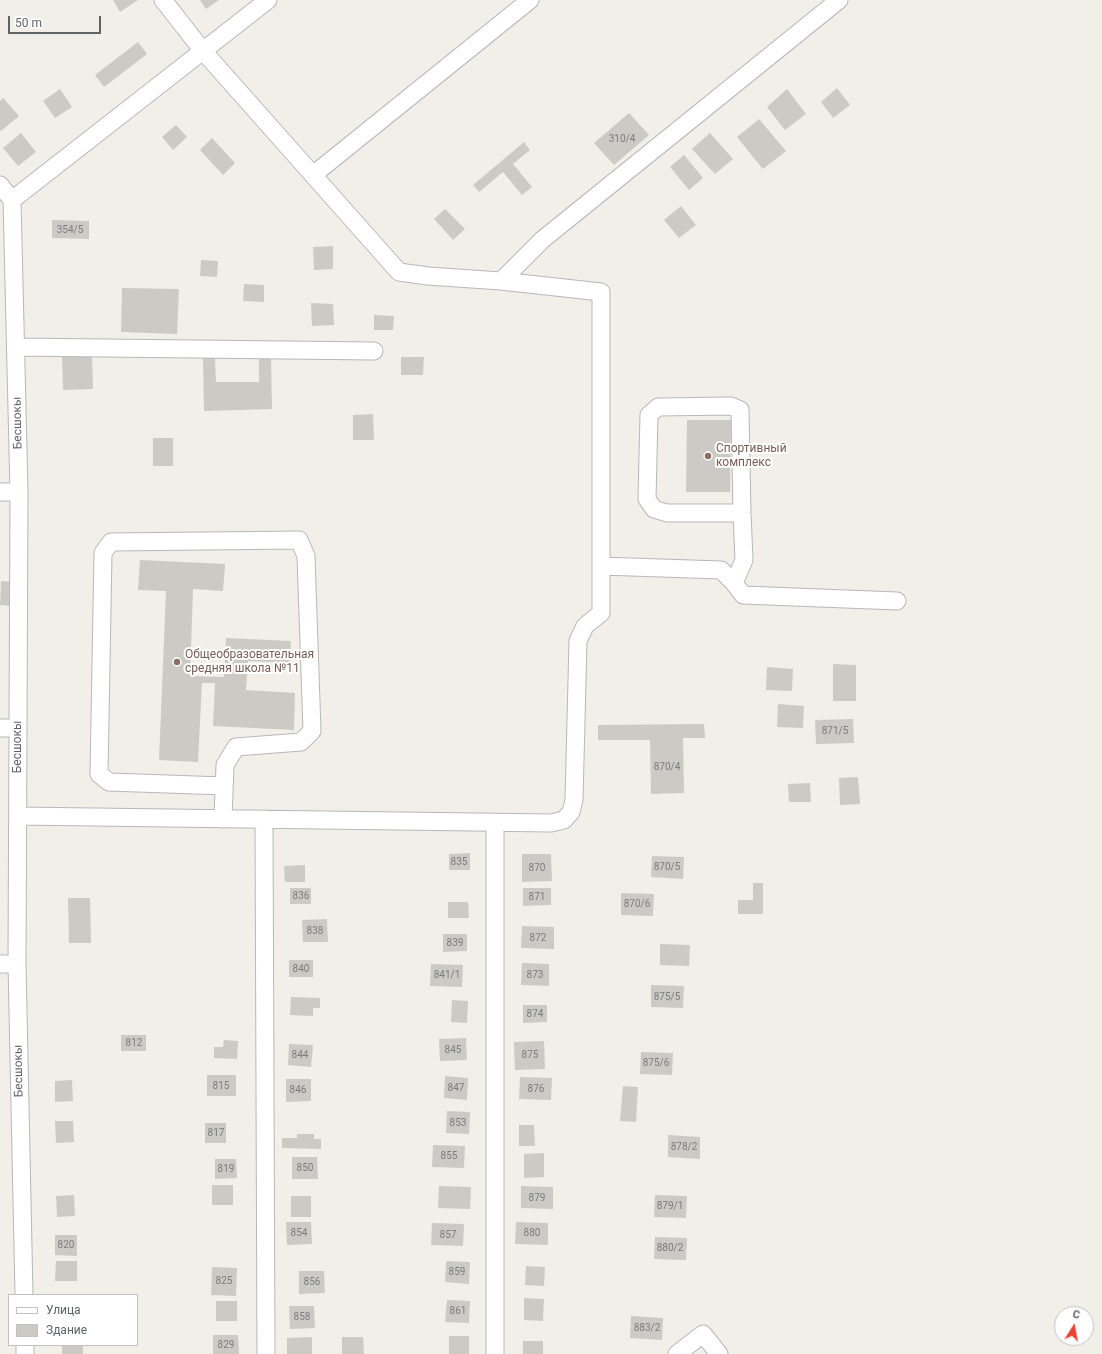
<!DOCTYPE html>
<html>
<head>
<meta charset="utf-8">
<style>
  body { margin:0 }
  #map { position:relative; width:1102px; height:1354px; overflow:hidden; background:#f1efe8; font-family:Roboto,sans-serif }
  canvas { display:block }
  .legend { position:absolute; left:8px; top:1294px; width:130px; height:52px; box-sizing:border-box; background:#fff; border:1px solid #bfc1c3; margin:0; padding:5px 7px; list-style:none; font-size:12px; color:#5f6368 }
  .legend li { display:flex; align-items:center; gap:8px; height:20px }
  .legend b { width:20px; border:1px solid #bfc1c3 }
  .north { position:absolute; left:1054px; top:1306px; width:40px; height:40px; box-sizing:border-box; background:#fff; border:1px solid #bfc1c3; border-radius:50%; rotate:11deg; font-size:11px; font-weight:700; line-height:16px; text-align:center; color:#5f6368 }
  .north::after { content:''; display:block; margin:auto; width:14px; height:18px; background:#ea4335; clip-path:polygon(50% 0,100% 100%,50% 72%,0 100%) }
  .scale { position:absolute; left:8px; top:16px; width:93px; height:18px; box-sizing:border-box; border:2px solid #5f6368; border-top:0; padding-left:5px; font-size:12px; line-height:14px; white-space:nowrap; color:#5f6368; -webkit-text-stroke:3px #fff; paint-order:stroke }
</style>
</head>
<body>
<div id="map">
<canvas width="1102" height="1354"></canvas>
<ul class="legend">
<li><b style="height:5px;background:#fff"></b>Улица</li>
<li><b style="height:11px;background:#cccac5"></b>Здание</li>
</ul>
<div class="north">С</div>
<div class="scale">50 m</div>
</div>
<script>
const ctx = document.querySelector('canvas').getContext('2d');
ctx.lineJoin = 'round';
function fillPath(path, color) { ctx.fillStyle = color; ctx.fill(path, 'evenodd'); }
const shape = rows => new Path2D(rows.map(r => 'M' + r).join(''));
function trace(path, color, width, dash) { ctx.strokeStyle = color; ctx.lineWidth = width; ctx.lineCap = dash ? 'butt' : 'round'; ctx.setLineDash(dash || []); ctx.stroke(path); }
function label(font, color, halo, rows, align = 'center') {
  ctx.font = font + ' Roboto,sans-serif'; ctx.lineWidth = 4; ctx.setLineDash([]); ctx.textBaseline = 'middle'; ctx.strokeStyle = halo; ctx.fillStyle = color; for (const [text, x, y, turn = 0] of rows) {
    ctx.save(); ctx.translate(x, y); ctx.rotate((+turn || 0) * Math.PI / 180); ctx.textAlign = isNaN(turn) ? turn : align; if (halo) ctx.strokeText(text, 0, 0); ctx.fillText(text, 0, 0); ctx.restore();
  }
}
const building = shape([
  [113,0,138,0,120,12],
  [200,0,219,0,206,9],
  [138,42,147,54,104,87,95,75],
  [837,88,850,105,833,118,821,102],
  [60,89,72,107,55,118,43,101],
  [787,89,806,114,785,130,767,107],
  [3,98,19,116,1,131,0,129,0,101],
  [629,113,649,135,614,165,594,143],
  [759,119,786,151,763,169,737,137],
  [176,125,187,137,173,150,162,137],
  [21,133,36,152,18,166,3,148],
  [710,133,733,159,715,174,692,149],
  [212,138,235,163,223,175,200,150],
  [524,142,530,150,513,164,532,187,522,195,503,172,479,192,473,185],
  [684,155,703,178,689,190,670,167],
  [681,206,696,225,679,238,664,220],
  [445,209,465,229,453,240,434,219],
  [52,220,89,221,89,239,52,238],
  [333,246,333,269,314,270,313,247],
  [201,260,218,261,217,277,200,276],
  [244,284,264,285,264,302,243,301],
  [122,288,179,289,177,334,121,332],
  [311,303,333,304,334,325,312,326],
  [374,315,394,316,393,330,374,330],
  [92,354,93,389,63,390,62,355],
  [259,354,271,354,272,409,204,411,203,357,215,357,216,382,259,382],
  [401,357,424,357,423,375,401,375],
  [373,414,374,440,353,440,353,415],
  [687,420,731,420,730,492,686,492],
  [153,438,173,438,173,466,153,466],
  [140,560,225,564,223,591,193,589,190,676,224,677,226,638,291,641,290,663,248,661,246,690,295,693,294,730,213,726,215,683,202,683,198,762,159,760,166,591,138,590],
  [1,581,13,582,12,606,0,605],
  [833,664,856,665,856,701,833,701],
  [767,667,793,669,792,691,766,690],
  [778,704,804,706,803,728,777,727],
  [853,719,854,743,816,744,815,720],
  [704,724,705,738,683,738,684,793,651,794,650,740,598,740,598,725],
  [858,777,860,804,840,805,839,778],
  [810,783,811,802,789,802,788,784],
  [470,853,470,870,449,870,449,854],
  [522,854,551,854,552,881,522,882],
  [652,856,684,857,683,879,651,877],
  [305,865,305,882,285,882,284,866],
  [753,883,763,883,763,914,738,914,738,900,753,900],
  [290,888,311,888,311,904,290,904],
  [523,888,551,888,551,905,523,906],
  [621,893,654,894,653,916,621,915],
  [68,898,90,898,91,943,69,943],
  [448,902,468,902,469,918,448,918],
  [327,919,328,942,303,942,302,920],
  [522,926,554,927,554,949,521,948],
  [443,934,467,934,467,951,443,952],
  [660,944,690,945,689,966,660,965],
  [289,960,313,960,313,977,289,977],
  [522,963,549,964,549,986,521,985],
  [431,964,463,965,462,987,430,986],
  [651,985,684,986,683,1008,651,1007],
  [291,997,320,998,320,1008,313,1008,313,1016,290,1015],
  [452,1000,468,1001,467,1023,451,1022],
  [523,1005,547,1005,547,1022,523,1023],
  [121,1035,146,1035,146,1051,121,1051],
  [466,1038,467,1060,440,1061,439,1039],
  [224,1040,238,1041,237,1059,214,1058,214,1047,223,1047],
  [544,1041,545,1069,515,1070,514,1042],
  [289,1044,313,1045,311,1067,288,1065],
  [641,1052,673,1053,672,1075,640,1074],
  [207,1075,236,1075,236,1096,207,1096],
  [445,1076,468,1078,467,1100,444,1098],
  [520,1077,552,1078,551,1100,519,1099],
  [286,1079,311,1079,311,1101,286,1102],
  [72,1080,73,1101,55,1102,55,1081],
  [623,1086,638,1087,636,1122,620,1121],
  [447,1111,470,1112,469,1134,446,1133],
  [55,1121,73,1121,74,1142,56,1143],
  [205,1123,226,1123,226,1143,205,1143],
  [519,1125,534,1125,535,1146,519,1146],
  [297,1134,314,1134,314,1139,321,1139,321,1149,282,1148,282,1138,297,1138],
  [668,1135,700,1137,700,1159,668,1157],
  [433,1145,465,1146,464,1168,432,1167],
  [544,1153,544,1177,524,1178,524,1154],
  [292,1157,317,1157,318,1179,292,1179],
  [215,1159,236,1159,237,1178,215,1179],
  [212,1185,233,1185,233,1205,212,1205],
  [439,1186,471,1187,470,1209,438,1208],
  [521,1186,553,1187,553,1209,521,1208],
  [74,1195,75,1216,57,1217,56,1196],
  [655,1195,687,1196,686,1218,654,1217],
  [291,1196,311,1196,311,1217,291,1217],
  [286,1222,311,1222,312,1244,287,1245],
  [516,1222,548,1223,548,1245,515,1244],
  [432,1223,464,1224,463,1246,431,1245],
  [55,1235,77,1235,77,1256,55,1255],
  [655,1237,687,1238,686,1260,654,1259],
  [56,1261,77,1261,77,1281,55,1281],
  [446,1261,470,1262,469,1284,445,1282],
  [526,1266,545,1267,544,1286,525,1285],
  [212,1267,237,1268,236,1296,211,1295],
  [299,1271,324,1271,325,1293,299,1294],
  [524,1298,544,1299,543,1321,524,1320],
  [447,1300,470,1301,469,1323,445,1322],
  [216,1301,237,1301,237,1321,216,1321],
  [289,1306,314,1306,315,1328,290,1329],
  [631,1316,663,1318,662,1340,630,1338],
  [213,1335,238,1335,239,1354,213,1354],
  [449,1336,469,1336,469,1354,449,1354],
  [312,1337,312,1354,287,1354,287,1338],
  [342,1337,363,1337,364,1354,342,1354],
  [523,1341,543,1341,543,1354,523,1354],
  [62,1345,83,1345,83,1354,62,1354]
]);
const minor = shape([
  [313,175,530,0],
  [0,185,12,200],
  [12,200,19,492,17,964,24,1295],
  [12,200,268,0],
  [501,281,542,240,839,0],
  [16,347,374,351],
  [0,492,19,492],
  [601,566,721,570,734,583,743,595,897,601],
  [734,583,744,560,742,513,740,410,731,406,658,407,649,415,647,499,654,509,667,513,742,513],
  [0,728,18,728],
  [18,816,551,823,564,820,571,812,574,800,578,641,585,626,601,613,601,292,501,281,428,276,399,272,203,51,163,0],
  [223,819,225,765,236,747,301,742,312,731,306,556,299,540,111,542,103,553,99,774,109,782,224,786],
  [264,819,266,1354],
  [495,823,495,1354],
  [0,964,17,964],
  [25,1345,25,1354],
  [677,1354,703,1334,719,1354]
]);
const markers = [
  [708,456,4,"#8d6e63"],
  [177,662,4,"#8d6e63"]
];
const numberNames = [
  ["310/4",622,139],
  ["354/5",70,230],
  ["871/5",835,731],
  ["870/4",667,767],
  ["835",459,862],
  ["870/5",667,867],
  ["870",537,868],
  ["836",301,896],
  ["871",537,897],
  ["870/6",637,904],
  ["838",315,931],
  ["872",538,938],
  ["839",455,943],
  ["840",301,969],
  ["841/1",447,975],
  ["873",535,975],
  ["875/5",667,997],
  ["874",535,1014],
  ["812",134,1043],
  ["845",453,1050],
  ["844",300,1055],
  ["875",530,1055],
  ["875/6",656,1063],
  ["815",221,1086],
  ["847",456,1088],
  ["876",536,1089],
  ["846",298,1090],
  ["853",458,1123],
  ["817",216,1133],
  ["878/2",684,1147],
  ["855",449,1156],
  ["850",305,1168],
  ["819",226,1169],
  ["879",537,1198],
  ["879/1",670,1206],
  ["854",299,1233],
  ["880",532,1233],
  ["857",448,1235],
  ["820",66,1245],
  ["880/2",670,1248],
  ["859",457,1272],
  ["825",224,1281],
  ["856",312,1282],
  ["861",458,1311],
  ["858",302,1317],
  ["883/2",647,1328],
  ["829",226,1345]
];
const streetNames = [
  ["Бесшокы",18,423,-91],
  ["Бесшокы",18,747,-90],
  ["Бесшокы",19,1071,-91]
];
const educationNames = [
  ["Спортивный",716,449],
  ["комплекс",716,463],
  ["Общеобразовательная",185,655],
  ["средняя школа №11",185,669]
];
fillPath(building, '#cccac5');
trace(minor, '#b5b8bc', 19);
trace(minor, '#fff', 17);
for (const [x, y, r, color] of markers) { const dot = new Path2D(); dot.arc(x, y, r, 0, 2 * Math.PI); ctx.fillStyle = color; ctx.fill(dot); trace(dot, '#fff', 1.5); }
label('10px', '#7a7d7f', null, numberNames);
label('12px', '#5f6368', '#fff', streetNames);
label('12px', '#785e54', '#fff', educationNames, 'left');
</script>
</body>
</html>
